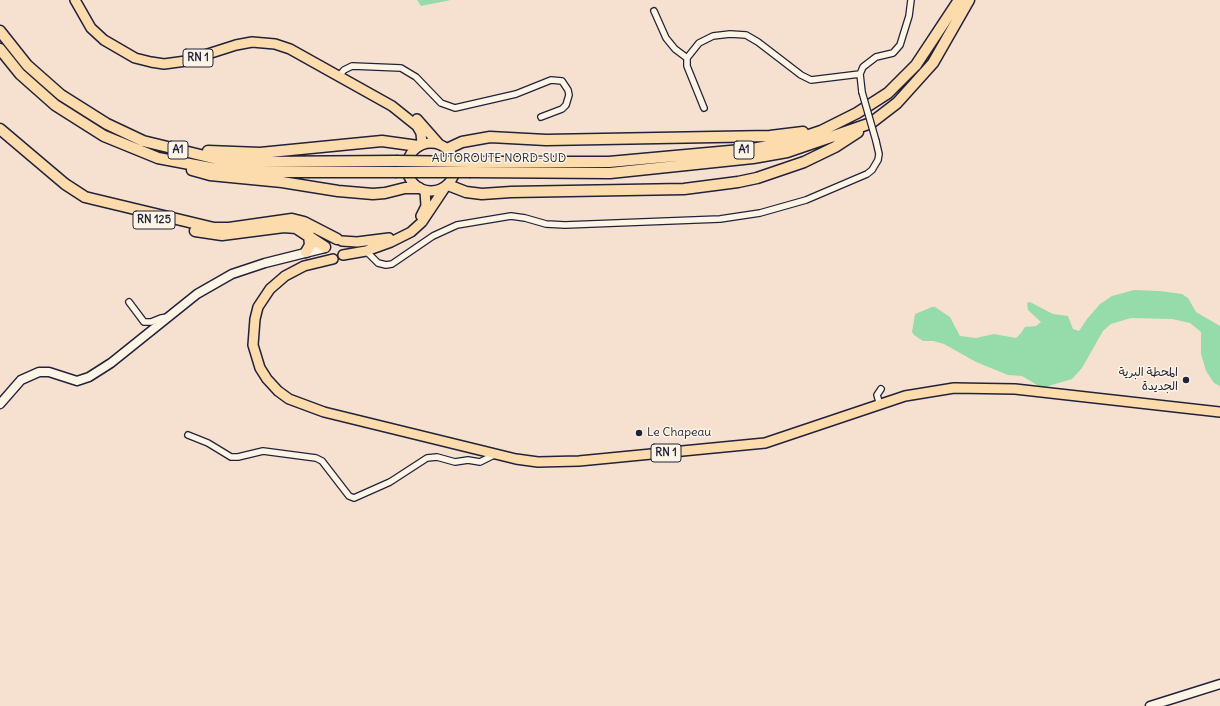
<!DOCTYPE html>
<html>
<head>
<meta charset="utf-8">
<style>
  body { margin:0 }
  canvas { display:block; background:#f6e1d0 }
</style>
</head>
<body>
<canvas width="1220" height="706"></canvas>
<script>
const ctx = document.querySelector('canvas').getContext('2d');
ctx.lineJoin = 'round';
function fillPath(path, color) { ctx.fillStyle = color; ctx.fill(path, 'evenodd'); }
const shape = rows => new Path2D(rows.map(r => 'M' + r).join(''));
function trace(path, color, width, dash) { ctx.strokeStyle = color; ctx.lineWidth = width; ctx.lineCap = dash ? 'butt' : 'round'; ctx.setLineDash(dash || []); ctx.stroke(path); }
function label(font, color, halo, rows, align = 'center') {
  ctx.font = font + ' Delius,"Playpen Sans Arabic",sans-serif'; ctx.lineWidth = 3; ctx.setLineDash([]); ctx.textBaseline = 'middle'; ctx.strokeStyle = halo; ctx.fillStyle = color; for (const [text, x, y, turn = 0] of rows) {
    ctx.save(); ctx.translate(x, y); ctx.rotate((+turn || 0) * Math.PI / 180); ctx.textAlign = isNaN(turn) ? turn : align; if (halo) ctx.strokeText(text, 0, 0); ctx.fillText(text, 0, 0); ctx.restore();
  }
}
const green = shape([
  [417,0,451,0,421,6],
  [1134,290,1160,291,1182,294,1188,298,1196,312,1220,326,1220,386,1214,383,1206,371,1201,354,1201,332,1190,323,1172,319,1131,318,1111,324,1103,331,1082,368,1072,379,1042,388,1022,376,1008,375,976,362,944,344,933,341,923,341,914,335,912,332,915,314,932,307,935,307,950,317,960,336,976,338,994,334,1016,338,1021,333,1025,327,1036,326,1041,322,1028,310,1027,303,1030,302,1053,314,1068,316,1073,329,1079,331,1087,319,1100,304,1112,296]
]);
const minor = shape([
  [654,11,666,38,675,49,687,58],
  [339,76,344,70,352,66,401,68,416,77,441,103,455,108,516,94,551,80,562,81,568,90,569,95,566,105,562,109,541,117],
  [862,92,860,74,863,67,876,57,893,53,900,45,909,16,911,0],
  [704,108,687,66,687,58,699,43,713,36,730,34,746,35,758,42,801,75,811,80,860,74],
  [366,251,378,263,386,265,392,264,433,236,457,225,511,216,525,218,546,224,565,225,720,219,760,213,806,200,867,174,872,170,878,160,879,154,876,141],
  [129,302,144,322,151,322,161,318,168,317],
  [880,405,877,395,881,389],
  [188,435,208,443,231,457,238,457,263,451,316,458,322,461,349,496,354,498,390,482,427,458,437,457,455,462,468,460,480,462,494,455]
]);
const secondary = shape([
  [0,404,21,380,39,372,49,372,77,381,89,377,111,363,197,294,232,274,265,263,325,248],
  [1150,706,1220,684]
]);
const primary = shape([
  [75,0,91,28,104,40,135,58,151,62,164,64,186,61,236,45,252,42,275,44,290,49,392,106,417,126,421,133,422,144],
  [417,119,439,144],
  '407 167a24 24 0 1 1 48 0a24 24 0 1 1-48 0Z',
  [421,216,426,206,425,191],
  [342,241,357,242,389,238],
  [343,255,366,251,391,242,411,232,422,222,446,186],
  [333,259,304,266,285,276,270,289,258,307,255,319,253,345,260,368,267,379,278,391,289,399,324,412,516,459,538,462,579,461,765,443,905,396,954,388,1015,389,1220,412]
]);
const trunk = shape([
  [0,129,65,184,85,197,93,199,214,228,229,228,292,219,304,222,337,239],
  [195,231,222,235,284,227,296,228,325,247],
  [306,252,310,245,309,235]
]);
const motorway = shape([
  [0,31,27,65,61,95,107,124,143,141,221,160,260,162,396,161],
  [0,49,20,74,55,105,104,136,158,158,216,169,260,172,395,172],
  [447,149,462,142,490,137,546,140,770,136,803,132],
  [208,151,260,153,382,141,418,146],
  [471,162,609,162,752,149,785,143,821,131,857,113,888,93,916,65,959,0],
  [192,170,210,175,282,182,338,191,373,194,385,193,405,188,419,188],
  [471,172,610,173,753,158,787,152,828,138,871,123,897,103,933,63,969,0],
  [448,185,466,192,482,194,511,192,684,189,738,182,757,178,804,162,835,147,858,132]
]);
const minorBridge = shape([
  [862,92,876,141]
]);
const motorwayBridge = shape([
  [396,161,471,162],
  [395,172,471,172]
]);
const markers = [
  [1186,380,4,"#22223b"],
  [639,433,4,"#22223b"]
];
const shields = [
  [198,58,30],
  [178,150,20],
  [744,150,20],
  [154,220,42],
  [666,453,30]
];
const shieldNames = [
  ["RN 1",198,58],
  ["A1",178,150],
  ["A1",744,150],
  ["RN 125",154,220],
  ["RN 1",666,453]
];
const streetNames = [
  ["AUTOROUTE NORD-SUD",499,159]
];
const poiNames = [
  ["المحطة البرية",1178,373],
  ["الجديدة",1178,387],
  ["Le Chapeau",647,433,"left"]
];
fillPath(green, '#96dcaa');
trace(minor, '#22223b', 8);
trace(secondary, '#22223b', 11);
trace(primary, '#22223b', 12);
trace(trunk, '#22223b', 13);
trace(motorway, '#22223b', 13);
trace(minor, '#fcf5e5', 5.5);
trace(secondary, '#fcf5e5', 8);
trace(primary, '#fcdcac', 9);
trace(trunk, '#fcdcac', 10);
trace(motorway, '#fcdcac', 10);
trace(minorBridge, '#22223b', 8, []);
trace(motorwayBridge, '#22223b', 13, []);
trace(minorBridge, '#fcf5e5', 5.5);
trace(motorwayBridge, '#fcdcac', 10);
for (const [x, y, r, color] of markers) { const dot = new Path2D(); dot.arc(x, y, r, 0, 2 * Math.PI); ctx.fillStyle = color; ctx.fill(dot); trace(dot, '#fcf5e5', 1.5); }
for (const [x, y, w] of shields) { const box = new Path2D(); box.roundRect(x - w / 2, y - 9, w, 18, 3); ctx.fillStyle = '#fcf5e5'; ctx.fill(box); trace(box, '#22223b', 1); }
label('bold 11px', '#22223b', null, shieldNames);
label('12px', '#22223b', '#fcf5e5', streetNames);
label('12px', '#22223b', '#fcf5e5', poiNames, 'right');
</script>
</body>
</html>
